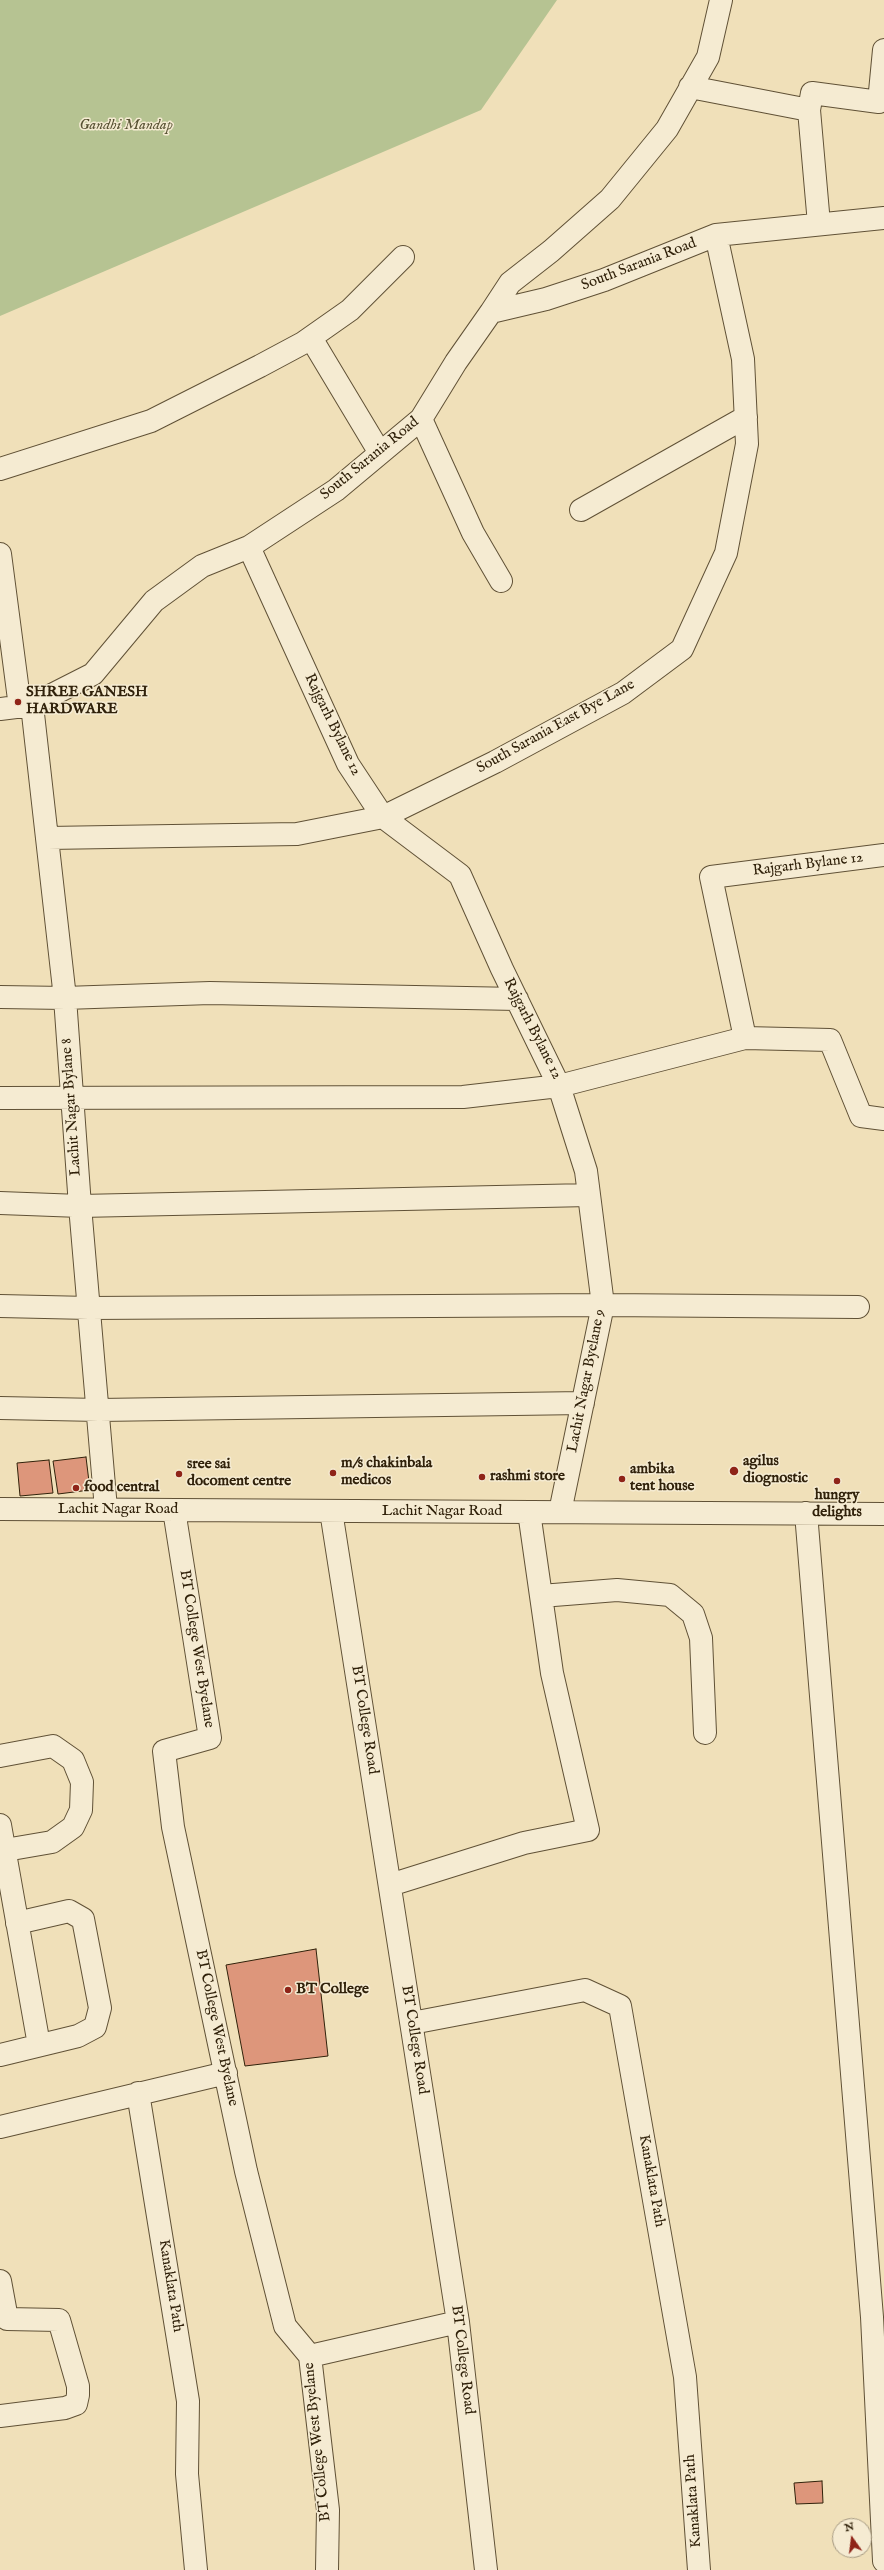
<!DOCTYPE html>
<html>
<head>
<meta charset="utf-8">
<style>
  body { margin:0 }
  #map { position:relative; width:884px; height:2570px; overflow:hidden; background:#f0e0b9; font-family:"IM FELL English",serif }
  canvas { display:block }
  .north { position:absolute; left:832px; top:2518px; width:40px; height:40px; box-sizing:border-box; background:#f5ebd2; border:1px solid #a69a82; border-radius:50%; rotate:346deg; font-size:11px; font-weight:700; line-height:16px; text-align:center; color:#30210a }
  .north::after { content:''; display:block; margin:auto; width:14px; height:18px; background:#8f2418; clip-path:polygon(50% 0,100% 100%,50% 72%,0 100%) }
</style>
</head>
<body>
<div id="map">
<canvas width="884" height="2570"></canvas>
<div class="north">N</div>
</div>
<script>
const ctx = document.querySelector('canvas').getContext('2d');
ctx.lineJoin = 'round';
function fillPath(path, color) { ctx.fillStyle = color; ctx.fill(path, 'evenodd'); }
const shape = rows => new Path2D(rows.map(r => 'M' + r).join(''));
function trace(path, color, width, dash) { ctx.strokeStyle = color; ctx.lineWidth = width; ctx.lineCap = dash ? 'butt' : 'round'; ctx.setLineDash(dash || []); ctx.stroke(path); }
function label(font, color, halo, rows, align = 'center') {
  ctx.font = font + ' "IM FELL English",serif'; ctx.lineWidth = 3; ctx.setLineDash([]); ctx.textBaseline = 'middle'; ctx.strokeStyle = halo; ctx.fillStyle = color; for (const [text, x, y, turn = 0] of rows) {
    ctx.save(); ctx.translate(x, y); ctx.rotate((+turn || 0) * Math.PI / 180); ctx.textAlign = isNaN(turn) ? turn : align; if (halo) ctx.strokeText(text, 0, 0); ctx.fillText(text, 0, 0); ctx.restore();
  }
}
const green = shape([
  [0,0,557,0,481,110,0,316]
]);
const building = shape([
  [86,1457,90,1490,58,1494,53,1461,86,1457],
  [49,1460,53,1493,20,1496,17,1463,49,1460],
  [316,1949,328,2056,245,2066,226,1965,316,1949],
  [822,2481,823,2503,796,2504,794,2483,822,2481]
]);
const minor = shape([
  [690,87,809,110,812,93,879,102,884,50],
  [809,110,819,224],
  [491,312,510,283,551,251,610,199,667,129,708,57,721,0],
  [311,338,380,453],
  [421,419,473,533,501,581],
  [0,469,151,421,260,366,303,343,350,310,403,257],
  [581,510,746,417],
  [249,547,348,764,383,817,460,875,502,969,559,1086,745,1038,711,877,884,855],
  [0,554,20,707],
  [32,705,65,998,80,1206,106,1509],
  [0,709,32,705,93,674,154,601,202,566,249,547,336,490,421,419,456,362,491,312,546,299,604,280,716,235,884,218],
  [48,838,297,834,383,817,495,762,623,693,682,649,726,553,747,444,743,359,716,235],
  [0,997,65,998,210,993,517,999],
  [745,1038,830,1040,861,1116,884,1119],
  [0,1098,463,1097,559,1086,586,1171,603,1305,560,1512],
  [0,1203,80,1206,589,1195],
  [0,1306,89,1308,603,1305,858,1307],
  [0,1408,99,1410,583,1403],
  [0,1509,884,1514],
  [174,1510,210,1738,164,1751,173,1827,246,2171,285,2326,310,2356,328,2510,327,2570],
  [331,1511,458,2322,486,2570],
  [806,1513,872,2317,884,2561],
  [541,1596,617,1590,670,1595,693,1614,701,1638,705,1733],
  [0,1756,53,1746,73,1760,82,1782,81,1810,73,1827,52,1842,0,1851],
  [0,1825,39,2045],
  [390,1885,524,1843,588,1830,552,1673,529,1512],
  [412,2023,585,1990,620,2006,685,2377,699,2570],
  [0,2055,78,2036,95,2027,100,2008,83,1919,69,1911,17,1923],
  [138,2093,188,2401,187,2474,196,2570],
  [0,2127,226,2073],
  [0,2281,7,2319,59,2320,78,2386,78,2395,76,2404,65,2408,0,2416],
  [310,2356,458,2322]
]);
const markers = [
  [18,702,4,"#8f2418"],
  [734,1471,5,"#8f2418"],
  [333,1473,4,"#8f2418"],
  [179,1474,4,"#8f2418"],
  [482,1477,4,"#8f2418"],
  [622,1479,4,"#8f2418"],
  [837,1481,4,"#8f2418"],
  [76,1488,4,"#8f2418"],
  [288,1990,4,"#8f2418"]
];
const parkNames = [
  ["Gandhi Mandap",126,126]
];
const streetNames = [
  ["South Sarania Road",639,265,-21],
  ["South Sarania Road",370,459,-39],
  ["Rajgarh Bylane 12",332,725,64],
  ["South Sarania East Bye Lane",556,727,-29],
  ["Rajgarh Bylane 12",808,865,-7],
  ["Rajgarh Bylane 12",532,1029,63],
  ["Lachit Nagar Bylane 8",72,1107,-94],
  ["Lachit Nagar Byelane 9",587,1381,-79],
  ["Lachit Nagar Road",118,1510],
  ["Lachit Nagar Road",442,1512],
  ["BT College West Byelane",196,1649,81],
  ["BT College Road",364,1720,81],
  ["BT College West Byelane",216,2028,78],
  ["BT College Road",414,2040,81],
  ["Kanaklata Path",651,2181,80],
  ["Kanaklata Path",170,2286,81],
  ["BT College Road",462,2360,83],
  ["BT College West Byelane",318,2442,-96],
  ["Kanaklata Path",694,2501,-94]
];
const poiNames = [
  ["SHREE GANESH",26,693],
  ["HARDWARE",26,710],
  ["agilus",743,1462],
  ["diognostic",743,1479],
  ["m/s chakinbala",341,1464],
  ["medicos",341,1481],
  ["sree sai",187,1465],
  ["docoment centre",187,1482],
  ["ambika",630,1470],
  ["tent house",630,1487],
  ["rashmi store",490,1477],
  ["food central",84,1488],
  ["hungry",837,1496,"center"],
  ["delights",837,1513,"center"],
  ["BT College",296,1990]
];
fillPath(green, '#b6c392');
fillPath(building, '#dd967b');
trace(building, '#30210a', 1);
trace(minor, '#605136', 24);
trace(minor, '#f5ebd2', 22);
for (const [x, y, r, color] of markers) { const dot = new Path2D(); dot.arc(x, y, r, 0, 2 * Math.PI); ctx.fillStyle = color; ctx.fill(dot); trace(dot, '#f5ebd2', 1.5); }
label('italic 15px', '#585233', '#f5ebd2', parkNames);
label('15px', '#30210a', '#f5ebd2', streetNames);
label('bold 15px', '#30210a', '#f5ebd2', poiNames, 'left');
</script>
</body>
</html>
